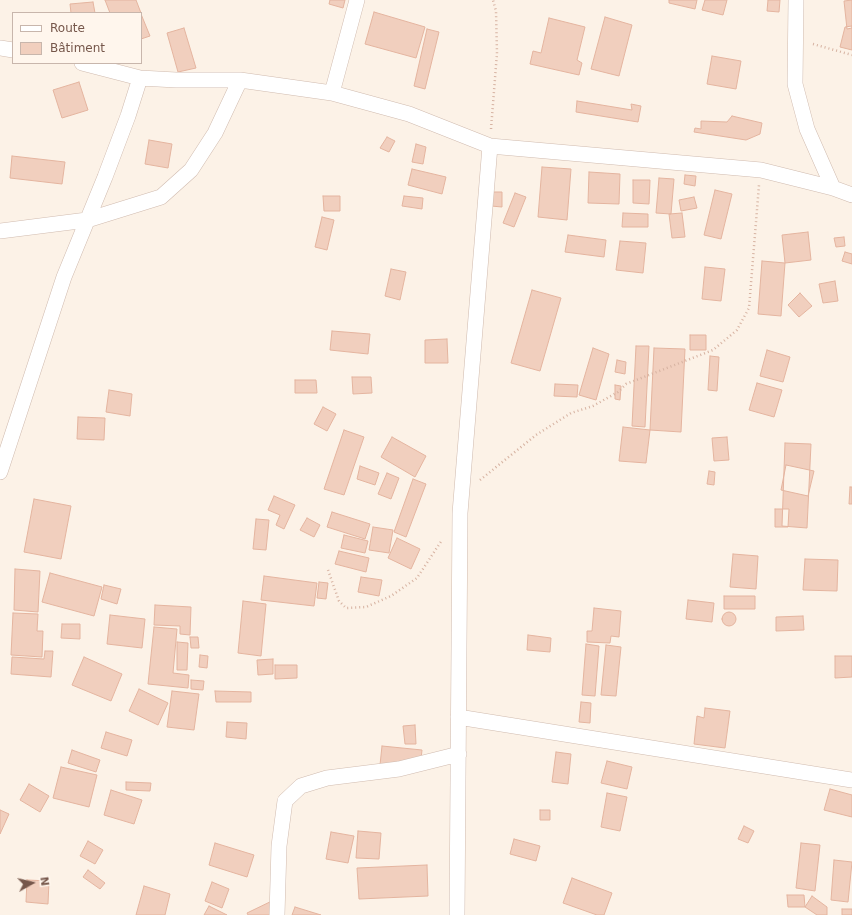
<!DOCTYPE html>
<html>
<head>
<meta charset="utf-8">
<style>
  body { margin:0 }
  #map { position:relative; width:852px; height:915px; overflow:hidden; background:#fcf2e7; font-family:"DejaVu Sans",sans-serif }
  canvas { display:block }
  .legend { position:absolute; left:12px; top:12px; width:130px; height:52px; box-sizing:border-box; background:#fff6ed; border:1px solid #c8b6ac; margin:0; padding:5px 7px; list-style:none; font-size:12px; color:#76574b }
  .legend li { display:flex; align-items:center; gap:8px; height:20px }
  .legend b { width:20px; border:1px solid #c8b6ac }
  .north { position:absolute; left:12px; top:863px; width:40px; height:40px; -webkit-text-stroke:3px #fff6ed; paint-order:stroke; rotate:82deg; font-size:11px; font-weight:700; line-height:16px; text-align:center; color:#76574b }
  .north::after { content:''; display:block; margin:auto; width:14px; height:18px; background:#76574b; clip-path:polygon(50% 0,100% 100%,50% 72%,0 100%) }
</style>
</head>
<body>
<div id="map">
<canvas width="852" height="915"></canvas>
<ul class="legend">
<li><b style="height:5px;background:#fff"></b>Route</li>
<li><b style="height:11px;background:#f1cfbe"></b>Bâtiment</li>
</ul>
<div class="north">N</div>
</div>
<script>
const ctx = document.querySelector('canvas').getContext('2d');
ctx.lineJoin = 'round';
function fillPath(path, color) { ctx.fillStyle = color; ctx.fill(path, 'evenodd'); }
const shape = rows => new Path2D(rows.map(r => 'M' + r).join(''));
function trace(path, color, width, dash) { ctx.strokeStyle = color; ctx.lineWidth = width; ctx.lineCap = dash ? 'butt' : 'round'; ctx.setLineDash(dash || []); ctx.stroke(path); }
const building = shape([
  [105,0,136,0,141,13,110,13,105,0],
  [330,0,345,0,343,8,329,4,330,0],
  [669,0,697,0,695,9,669,3,669,0],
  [705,0,727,0,723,15,702,10,705,0],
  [768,0,780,0,779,12,767,11,768,0],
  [852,0,852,28,847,29,844,1,852,0],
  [93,2,95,13,71,13,70,4,93,2],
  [374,12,425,27,416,58,365,44,374,12],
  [141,14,150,36,141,39,141,14],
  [605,17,632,25,619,76,591,69,605,17],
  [549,18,585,27,577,60,582,63,579,75,530,64,533,51,541,53,549,18],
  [852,26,852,50,840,47,845,27,852,26],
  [184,28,196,68,178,72,167,33,184,28],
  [427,29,439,32,425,89,414,86,427,29],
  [712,56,741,61,736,89,707,84,712,56],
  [79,82,88,110,62,118,53,90,79,82],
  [577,101,632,110,631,104,641,106,638,122,576,112,577,101],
  [732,116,762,123,760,134,746,140,694,132,695,128,701,129,701,121,727,122,732,116],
  [387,137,395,141,389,152,380,148,387,137],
  [149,140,172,144,168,168,145,164,149,140],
  [416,144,426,147,423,164,412,162,416,144],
  [12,156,65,162,62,184,10,178,12,156],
  [542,167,571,169,567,220,538,217,542,167],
  [412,169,446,177,442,194,408,185,412,169],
  [589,172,620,174,619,204,588,203,589,172],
  [685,175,696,176,695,186,684,184,685,175],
  [659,178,674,179,671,214,656,213,659,178],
  [633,180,650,180,649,204,633,203,633,180],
  [715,190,732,194,721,239,704,235,715,190],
  [491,192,502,192,502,207,491,206,491,192],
  [515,193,526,197,514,227,503,223,515,193],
  [323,196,340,196,340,211,324,211,323,196],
  [404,196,423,198,422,209,402,206,404,196],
  [694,197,697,208,681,211,679,200,694,197],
  [623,213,648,214,648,227,622,227,623,213],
  [682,213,685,237,672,238,669,214,682,213],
  [322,217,334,220,327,250,315,247,322,217],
  [808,232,811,260,785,263,782,235,808,232],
  [568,235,606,240,604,257,565,252,568,235],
  [844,237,845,246,836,247,834,238,844,237],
  [620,241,646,243,643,273,616,270,620,241],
  [845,252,852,254,852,264,842,261,845,252],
  [762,261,785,263,781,316,758,314,762,261],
  [705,267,725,269,721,301,702,299,705,267],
  [391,269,406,272,400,300,385,296,391,269],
  [835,281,838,301,823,303,819,284,835,281],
  [532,290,561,298,540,371,511,363,532,290],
  [800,293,812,306,799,317,788,305,800,293],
  [332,331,370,334,368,354,330,350,332,331],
  [690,335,706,335,706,350,690,350,690,335],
  [447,339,448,363,425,363,425,340,447,339],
  [636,346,649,346,645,427,632,426,636,346],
  [593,348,609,354,596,400,579,395,593,348],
  [654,348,685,349,681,432,650,430,654,348],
  [767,350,790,357,783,382,760,376,767,350],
  [710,356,719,357,717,391,708,390,710,356],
  [617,360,626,362,625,374,615,372,617,360],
  [352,377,371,377,372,393,353,394,352,377],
  [295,380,316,380,317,393,295,393,295,380],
  [757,383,782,390,774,417,749,410,757,383],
  [555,384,578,385,577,397,554,396,555,384],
  [615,385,621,386,620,400,615,399,615,385],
  [109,390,132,394,130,416,106,412,109,390],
  [323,407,336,414,327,431,314,424,323,407],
  [78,417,105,418,104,440,77,439,78,417],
  [623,427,650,430,646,463,619,461,623,427],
  [344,430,364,437,344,495,324,489,344,430],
  [392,437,426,456,415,477,381,457,392,437],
  [727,437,729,460,714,461,712,438,727,437],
  [785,443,811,444,807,528,782,526,785,443],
  [786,465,814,471,808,496,781,490,786,465],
  [360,466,379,473,375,485,357,479,360,466],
  [709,471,715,472,714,485,707,484,709,471],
  [387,473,399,478,391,499,378,494,387,473],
  [413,479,426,484,406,537,394,532,413,479],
  [850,487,852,487,852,504,849,504,850,487],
  [274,496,295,505,284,529,276,525,280,515,268,510,274,496],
  [34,499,71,506,61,559,24,552,34,499],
  [775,509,789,509,788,527,775,527,775,509],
  [332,512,370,524,365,539,327,527,332,512],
  [307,518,320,525,314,537,300,530,307,518],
  [256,519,269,520,266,550,253,549,256,519],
  [373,527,393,530,389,553,369,550,373,527],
  [344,535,368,541,365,553,341,548,344,535],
  [397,538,420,549,411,569,388,558,397,538],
  [339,551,369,558,366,572,335,564,339,551],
  [733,554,758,556,756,589,730,587,733,554],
  [805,559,838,560,837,591,803,590,805,559],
  [15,569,40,571,38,612,14,610,15,569],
  [50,573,102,587,94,616,42,602,50,573],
  [264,576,317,583,314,606,261,600,264,576],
  [361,577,382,580,379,596,358,592,361,577],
  [319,582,328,583,326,599,317,598,319,582],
  [104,585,121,589,117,604,101,599,104,585],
  [724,596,755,596,755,609,724,609,724,596],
  [688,600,714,603,712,622,686,619,688,600],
  [243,601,266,604,261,656,238,653,243,601],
  [155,605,191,607,190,635,180,634,180,626,154,625,155,605],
  [594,608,621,611,619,637,611,636,610,643,587,642,587,631,592,631,594,608],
  '722 619a7 7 0 1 1 14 0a7 7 0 1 1-14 0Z',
  [13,613,38,614,37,631,43,631,42,657,11,655,13,613],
  [110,615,145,619,142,648,107,644,110,615],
  [803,616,804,630,776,631,776,617,803,616],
  [62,624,80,624,80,639,61,638,62,624],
  [154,627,177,629,173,673,189,675,188,688,148,684,154,627],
  [528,635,551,638,550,652,527,650,528,635],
  [190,637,198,637,199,648,191,648,190,637],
  [177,642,188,643,187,670,177,670,177,642],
  [586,644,599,646,595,696,582,695,586,644],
  [606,645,621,647,616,696,601,695,606,645],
  [45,651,53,651,51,677,11,674,12,657,44,659,45,651],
  [200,655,208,656,207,668,199,667,200,655],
  [835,656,852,656,852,677,835,678,835,656],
  [84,657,122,674,111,701,72,685,84,657],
  [273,659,273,674,258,675,257,660,273,659],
  [275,665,297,665,297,678,275,679,275,665],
  [191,680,204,681,203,690,191,689,191,680],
  [139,689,168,703,158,725,129,711,139,689],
  [172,691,199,694,194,730,167,727,172,691],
  [215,691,251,692,251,702,216,702,215,691],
  [581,702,591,703,590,723,579,722,581,702],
  [705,708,730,711,725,748,694,744,697,716,704,718,705,708],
  [227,722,247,723,246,739,226,737,227,722],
  [415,725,416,744,405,744,403,726,415,725],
  [106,732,132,740,127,756,101,748,106,732],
  [382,746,422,750,420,769,380,765,382,746],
  [72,750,100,760,96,772,68,763,72,750],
  [556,752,571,754,568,784,552,782,556,752],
  [607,761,632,767,627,789,601,783,607,761],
  [61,767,97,775,89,807,53,798,61,767],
  [126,782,151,783,150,791,126,790,126,782],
  [29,784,49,796,40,812,20,800,29,784],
  [830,789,852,795,852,817,824,810,830,789],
  [111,790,142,800,134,824,104,815,111,790],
  [607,793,627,797,620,831,601,827,607,793],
  [0,810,9,814,0,834,0,810],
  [540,810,550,810,550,820,540,820,540,810],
  [744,826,754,831,748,843,738,839,744,826],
  [358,831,381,833,379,859,356,858,358,831],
  [331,832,354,836,348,863,326,859,331,832],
  [514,839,540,846,536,861,510,854,514,839],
  [88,841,103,850,95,864,80,856,88,841],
  [215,843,254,855,247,877,209,865,215,843],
  [801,843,820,845,815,891,796,888,801,843],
  [834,860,852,862,848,902,831,900,834,860],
  [427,865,428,896,359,899,357,868,427,865],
  [88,870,105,883,100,889,83,877,88,870],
  [572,878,612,893,604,915,597,915,563,903,572,878],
  [27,880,49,881,48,904,26,902,27,880],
  [212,882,229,889,222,908,205,901,212,882],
  [144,886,170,894,165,915,136,915,144,886],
  [787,895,804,895,805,907,788,907,787,895],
  [812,896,827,907,827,915,817,915,805,907,812,896],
  [276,899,284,915,248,915,247,913,276,899],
  [209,906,227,915,204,915,209,906],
  [295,907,321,915,292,915,295,907],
  [842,909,852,909,852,915,842,915,842,909]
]);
const path = shape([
  [813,44,852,55],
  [491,129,497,53,496,11,493,0],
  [480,480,536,435,571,413,593,406,618,392,626,384,713,350,737,330,749,308,759,185],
  [328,570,339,601,346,608,366,607,391,596,417,578,442,540]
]);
const minor = shape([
  [796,0,795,84,807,129,833,188],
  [0,48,13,50],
  [82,63,140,78,176,80,240,80,332,93,409,114,490,146,761,170,833,188,852,195],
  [332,93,357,0],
  [0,231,87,220,161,197,191,170,215,133,240,80],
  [0,472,64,277,105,177,128,116,140,78],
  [458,717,852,780],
  [277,915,279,846,285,801,301,786,327,778,399,769,459,754],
  [457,915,460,513,490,146]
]);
fillPath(building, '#f1cfbe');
trace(building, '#e4b49f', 1);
trace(minor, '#d0bbaf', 16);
trace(path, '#d6b2a1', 2.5, [1, 3]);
trace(minor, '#fff', 15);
</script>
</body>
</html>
